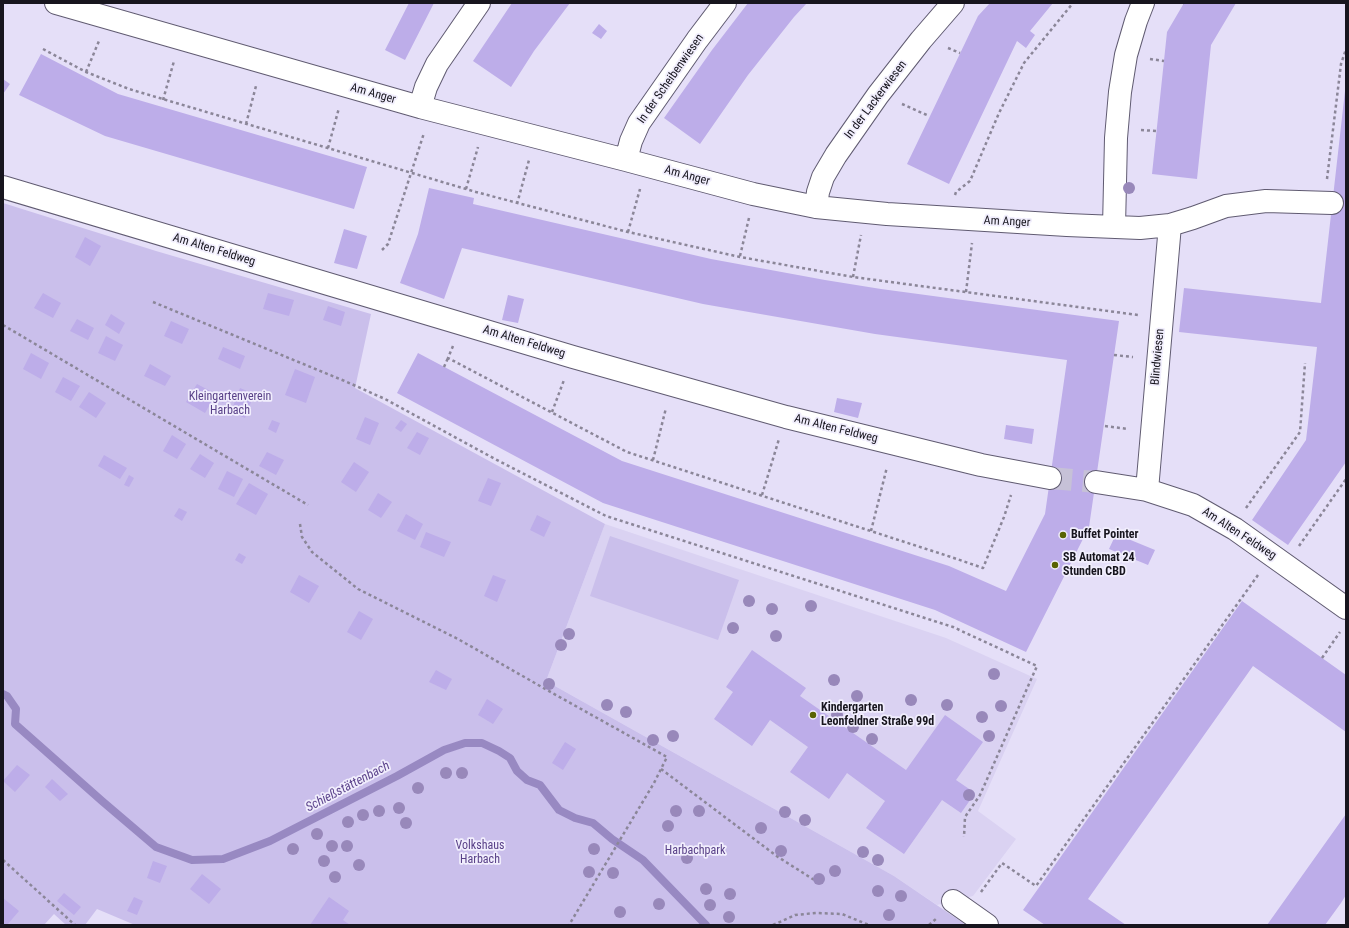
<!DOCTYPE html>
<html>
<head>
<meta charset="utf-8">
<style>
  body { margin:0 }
  #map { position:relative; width:1349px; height:928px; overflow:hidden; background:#e5dff8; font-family:"Roboto Condensed",sans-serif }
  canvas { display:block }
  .frame { position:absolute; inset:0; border:4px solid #17151e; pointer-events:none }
</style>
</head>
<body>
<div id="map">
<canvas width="1349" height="928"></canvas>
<div class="frame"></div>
</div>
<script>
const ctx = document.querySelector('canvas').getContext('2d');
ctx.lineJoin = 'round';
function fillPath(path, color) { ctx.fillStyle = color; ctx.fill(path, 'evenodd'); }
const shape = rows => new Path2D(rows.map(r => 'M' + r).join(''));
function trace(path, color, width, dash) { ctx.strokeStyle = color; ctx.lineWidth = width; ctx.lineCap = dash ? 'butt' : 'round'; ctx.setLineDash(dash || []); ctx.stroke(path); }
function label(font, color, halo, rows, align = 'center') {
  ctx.font = font + ' "Roboto Condensed",sans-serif'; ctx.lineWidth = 3.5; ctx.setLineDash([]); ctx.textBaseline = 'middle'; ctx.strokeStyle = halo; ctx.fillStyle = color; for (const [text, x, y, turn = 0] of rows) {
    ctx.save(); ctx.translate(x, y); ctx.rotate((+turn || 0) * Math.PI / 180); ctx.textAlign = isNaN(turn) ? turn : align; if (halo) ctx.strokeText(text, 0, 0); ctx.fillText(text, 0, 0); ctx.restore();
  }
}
const built = shape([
  [605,524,946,638,1037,679,978,811,1016,839,973,896,937,905,894,876,546,681]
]);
const green = shape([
  [3,203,156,251,371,314,355,388,605,524,546,681,894,876,966,925,135,925,97,909,85,925,66,925,54,914,44,925,3,925],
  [610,536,739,580,718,640,590,596]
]);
const stream = shape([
  [3,694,7,696,16,709,15,724,102,801,156,847,192,860,223,859,270,841,397,776,444,750,465,743,482,743,499,751,510,758,517,771,527,780,540,785,559,810,575,818,593,823,612,839,643,860,706,925]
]);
const building = shape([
  [409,3,434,3,405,60,385,50],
  [512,3,570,3,534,51,511,87,473,61],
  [748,3,807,3,794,17,748,75,700,144,664,118,712,50],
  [990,3,1053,3,1030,31,1035,35,1026,48,1017,41,949,184,907,164,978,16],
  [1184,3,1236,3,1211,45,1197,179,1152,174,1167,32],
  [599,24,607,31,601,39,592,33],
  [41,54,118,94,367,167,354,209,105,136,19,95],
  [3,79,10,84,3,94],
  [1345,91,1346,91,1346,462,1288,545,1252,520,1306,440,1317,347,1179,332,1184,288,1321,303],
  [429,188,474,198,473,204,711,259,825,280,881,289,1119,321,1089,527,1026,652,935,610,603,503,397,393,418,353,622,461,949,566,1006,591,1045,514,1067,360,875,334,703,304,462,248,444,299,400,283,418,234],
  [344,229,367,236,357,269,334,263],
  [85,237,101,246,90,266,75,257],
  [43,293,61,303,53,318,34,308],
  [268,293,294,300,289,316,263,309],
  [508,295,524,299,518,323,502,320],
  [328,306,345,312,341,326,323,320],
  [111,314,125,323,119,334,105,325],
  [77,319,94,328,88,340,70,331],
  [171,321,189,329,182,344,164,336],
  [106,336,123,345,115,361,98,353],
  [223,347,245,356,240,369,218,359],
  [31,353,49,363,41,379,23,369],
  [150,364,171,376,165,386,144,376],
  [295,369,315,377,306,403,285,395],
  [63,377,80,386,71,401,55,392],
  [197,384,216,394,205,413,186,402],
  [240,388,254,394,245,418,231,412],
  [225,391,229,395,223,403,218,399],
  [89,392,106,403,96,418,79,407],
  [837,398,862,403,858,418,834,412],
  [365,417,379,423,370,445,356,439],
  [272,420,280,423,276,433,268,429],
  [401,420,407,424,401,432,395,428],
  [1006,425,1034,429,1032,444,1004,439],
  [417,432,429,438,420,455,407,448],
  [172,435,186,444,177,459,163,451],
  [267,452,284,460,276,475,259,466],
  [200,454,214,463,205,478,190,469],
  [104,455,127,468,120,479,98,466],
  [354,462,369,472,356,492,341,482],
  [227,471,243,479,234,497,218,489],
  [129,475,134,478,129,487,124,485],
  [488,478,501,483,491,506,478,501],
  [249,483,268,494,256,515,236,504],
  [378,493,392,502,381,518,368,510],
  [179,508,187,512,182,521,174,516],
  [406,514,423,524,415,540,397,531],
  [537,515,551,522,544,537,530,530],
  [426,532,451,542,444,557,420,547],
  [1116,534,1155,550,1148,565,1109,549],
  [239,553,246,557,242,564,235,560],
  [299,575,319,586,309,603,290,592],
  [493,575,506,580,497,602,484,596],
  [1242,601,1346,675,1346,732,1253,666,1088,899,1126,925,1045,925,1023,910],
  [359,611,373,619,361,640,347,632],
  [752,650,806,688,800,696,906,770,945,715,983,742,956,780,975,793,961,813,942,800,904,854,866,828,885,801,847,773,829,799,790,772,808,747,770,720,752,746,714,719,733,692,726,687],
  [436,670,452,679,446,690,429,682],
  [487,699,503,709,493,724,478,715],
  [565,742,576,749,563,770,552,763],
  [17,765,30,775,15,792,3,781],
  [52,779,68,794,60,801,45,787],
  [1346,814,1346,895,1341,903,1325,925,1267,925],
  [153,861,167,866,160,883,147,878],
  [202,874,221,889,209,904,190,889],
  [64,893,81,907,74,915,57,901],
  [134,897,143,901,137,915,127,911],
  [329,897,349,911,343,920,350,925,310,925],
  [3,898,19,911,7,925,3,925]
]);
const streetTunnel = shape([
  [1050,478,1096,482]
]);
const path = shape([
  [1183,3,1184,3],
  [948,48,960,53],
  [43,49,86,72,129,89,476,192,628,232,740,257,853,277,1138,315],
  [1150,59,1164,61],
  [86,72,99,41],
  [163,100,174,61],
  [902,104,929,116],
  [246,124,256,86],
  [1141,130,1156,131],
  [328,148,339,108],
  [1327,179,1341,64,1346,49],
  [466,189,478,147],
  [955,195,956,192,970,181,999,113,1024,63,1073,3],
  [517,204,529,160],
  [628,232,640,189],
  [382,250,388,244,424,133],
  [740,256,749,218],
  [853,277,861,235],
  [966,292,972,243],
  [153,302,347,382,385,399,495,459,606,516,953,627,1037,666,980,795,965,817,964,837],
  [3,325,308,505],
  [453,346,448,358,627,452,951,557,983,568,1004,517,1011,495],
  [1114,355,1133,357],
  [444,367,448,358],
  [552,412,564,380],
  [1105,426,1128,429],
  [653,460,666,408],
  [762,495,779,439],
  [1246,508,1300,432,1305,363],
  [300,524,302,537,312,552,358,589,458,639,547,690,667,757,654,783,569,925],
  [871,531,887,467],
  [1299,546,1346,479],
  [1322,658,1340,632],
  [661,769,778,857,819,883],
  [3,860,75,925],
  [981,892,1002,863,1036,886,1258,575],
  [773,925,795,915,816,913,842,914,869,925],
  [929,925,937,918]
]);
const street = shape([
  [56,3,420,107,626,160,753,194,816,207,887,214,1067,225,1140,228,1170,225,1193,218,1226,206,1266,201,1332,203],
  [420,107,426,87,437,64,479,3],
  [626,160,631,141,639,123,697,40,725,3],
  [3,187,573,357,786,417,981,465,1050,478],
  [816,207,818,192,823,177,836,155,878,95,921,40,953,3],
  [1114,227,1116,138,1120,92,1126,55,1136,21,1143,3],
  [1096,482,1147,490,1193,505,1235,529,1346,608],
  [1147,490,1170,225],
  [953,901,987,925]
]);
const trees = [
  [1129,188],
  [749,601],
  [811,606],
  [772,609],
  [733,628],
  [569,634],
  [776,636],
  [561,645],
  [994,674],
  [834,680],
  [549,684],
  [857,696],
  [911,700],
  [607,705],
  [947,705],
  [1001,706],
  [626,712],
  [837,715],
  [982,717],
  [853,727],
  [673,736],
  [989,736],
  [872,739],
  [653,740],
  [446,773],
  [462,773],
  [418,788],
  [969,795],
  [399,808],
  [379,811],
  [676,811],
  [699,811],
  [785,812],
  [363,815],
  [805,820],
  [348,822],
  [406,823],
  [668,826],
  [761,828],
  [317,834],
  [332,846],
  [347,846],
  [293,849],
  [594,849],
  [781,851],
  [863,852],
  [687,858],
  [878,860],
  [324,861],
  [359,865],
  [835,871],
  [589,872],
  [613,873],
  [335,877],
  [819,879],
  [706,889],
  [878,891],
  [730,894],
  [901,896],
  [659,904],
  [710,905],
  [620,912],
  [889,915],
  [729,917]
];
const markers = [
  [1063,535,4,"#596302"],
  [1055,565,4,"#596302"],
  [813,715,4,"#596302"]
];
const streetNames = [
  ["In der Scheibenwiesen",671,79,-55],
  ["Am Anger",373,94,16],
  ["In der Lackerwiesen",876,100,-53],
  ["Am Anger",687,176,15],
  ["Am Anger",1007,222,3],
  ["Am Alten Feldweg",214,250,17],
  ["Am Alten Feldweg",524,342,17],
  ["Blindwiesen",1158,357,-85],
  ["Am Alten Feldweg",836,429,14],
  ["Am Alten Feldweg",1239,534,33]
];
const parkNames = [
  ["Kleingartenverein",230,397],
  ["Harbach",230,411],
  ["Volkshaus",480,846],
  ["Harbach",480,860],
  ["Harbachpark",695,851]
];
const poiNames = [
  ["Buffet Pointer",1071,535],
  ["SB Automat 24",1063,558],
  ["Stunden CBD",1063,572],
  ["Kindergarten",821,708],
  ["Leonfeldner Straße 99d",821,722]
];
const waterNames = [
  ["Schießstättenbach",348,787,-28]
];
fillPath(built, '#dad2f2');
fillPath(green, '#cabfeb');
trace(stream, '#9889c2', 8);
fillPath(building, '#bdade9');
trace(streetTunnel, '#c6c1d7', 22, [22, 11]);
trace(street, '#605b71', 24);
trace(path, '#8b8698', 2.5, [3, 3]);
trace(street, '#fff', 22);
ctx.fillStyle = '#9888ba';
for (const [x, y] of trees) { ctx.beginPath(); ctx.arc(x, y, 6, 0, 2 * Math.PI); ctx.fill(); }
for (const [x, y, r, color] of markers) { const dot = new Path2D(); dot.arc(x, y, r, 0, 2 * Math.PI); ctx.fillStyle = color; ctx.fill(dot); trace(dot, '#f1eefd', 1.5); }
label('12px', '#17151e', '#f1eefd', streetNames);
label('12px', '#594188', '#f1eefd', parkNames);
label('bold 12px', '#17151e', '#f1eefd', poiNames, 'left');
label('italic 13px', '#5e468e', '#f1eefd', waterNames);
</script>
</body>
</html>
